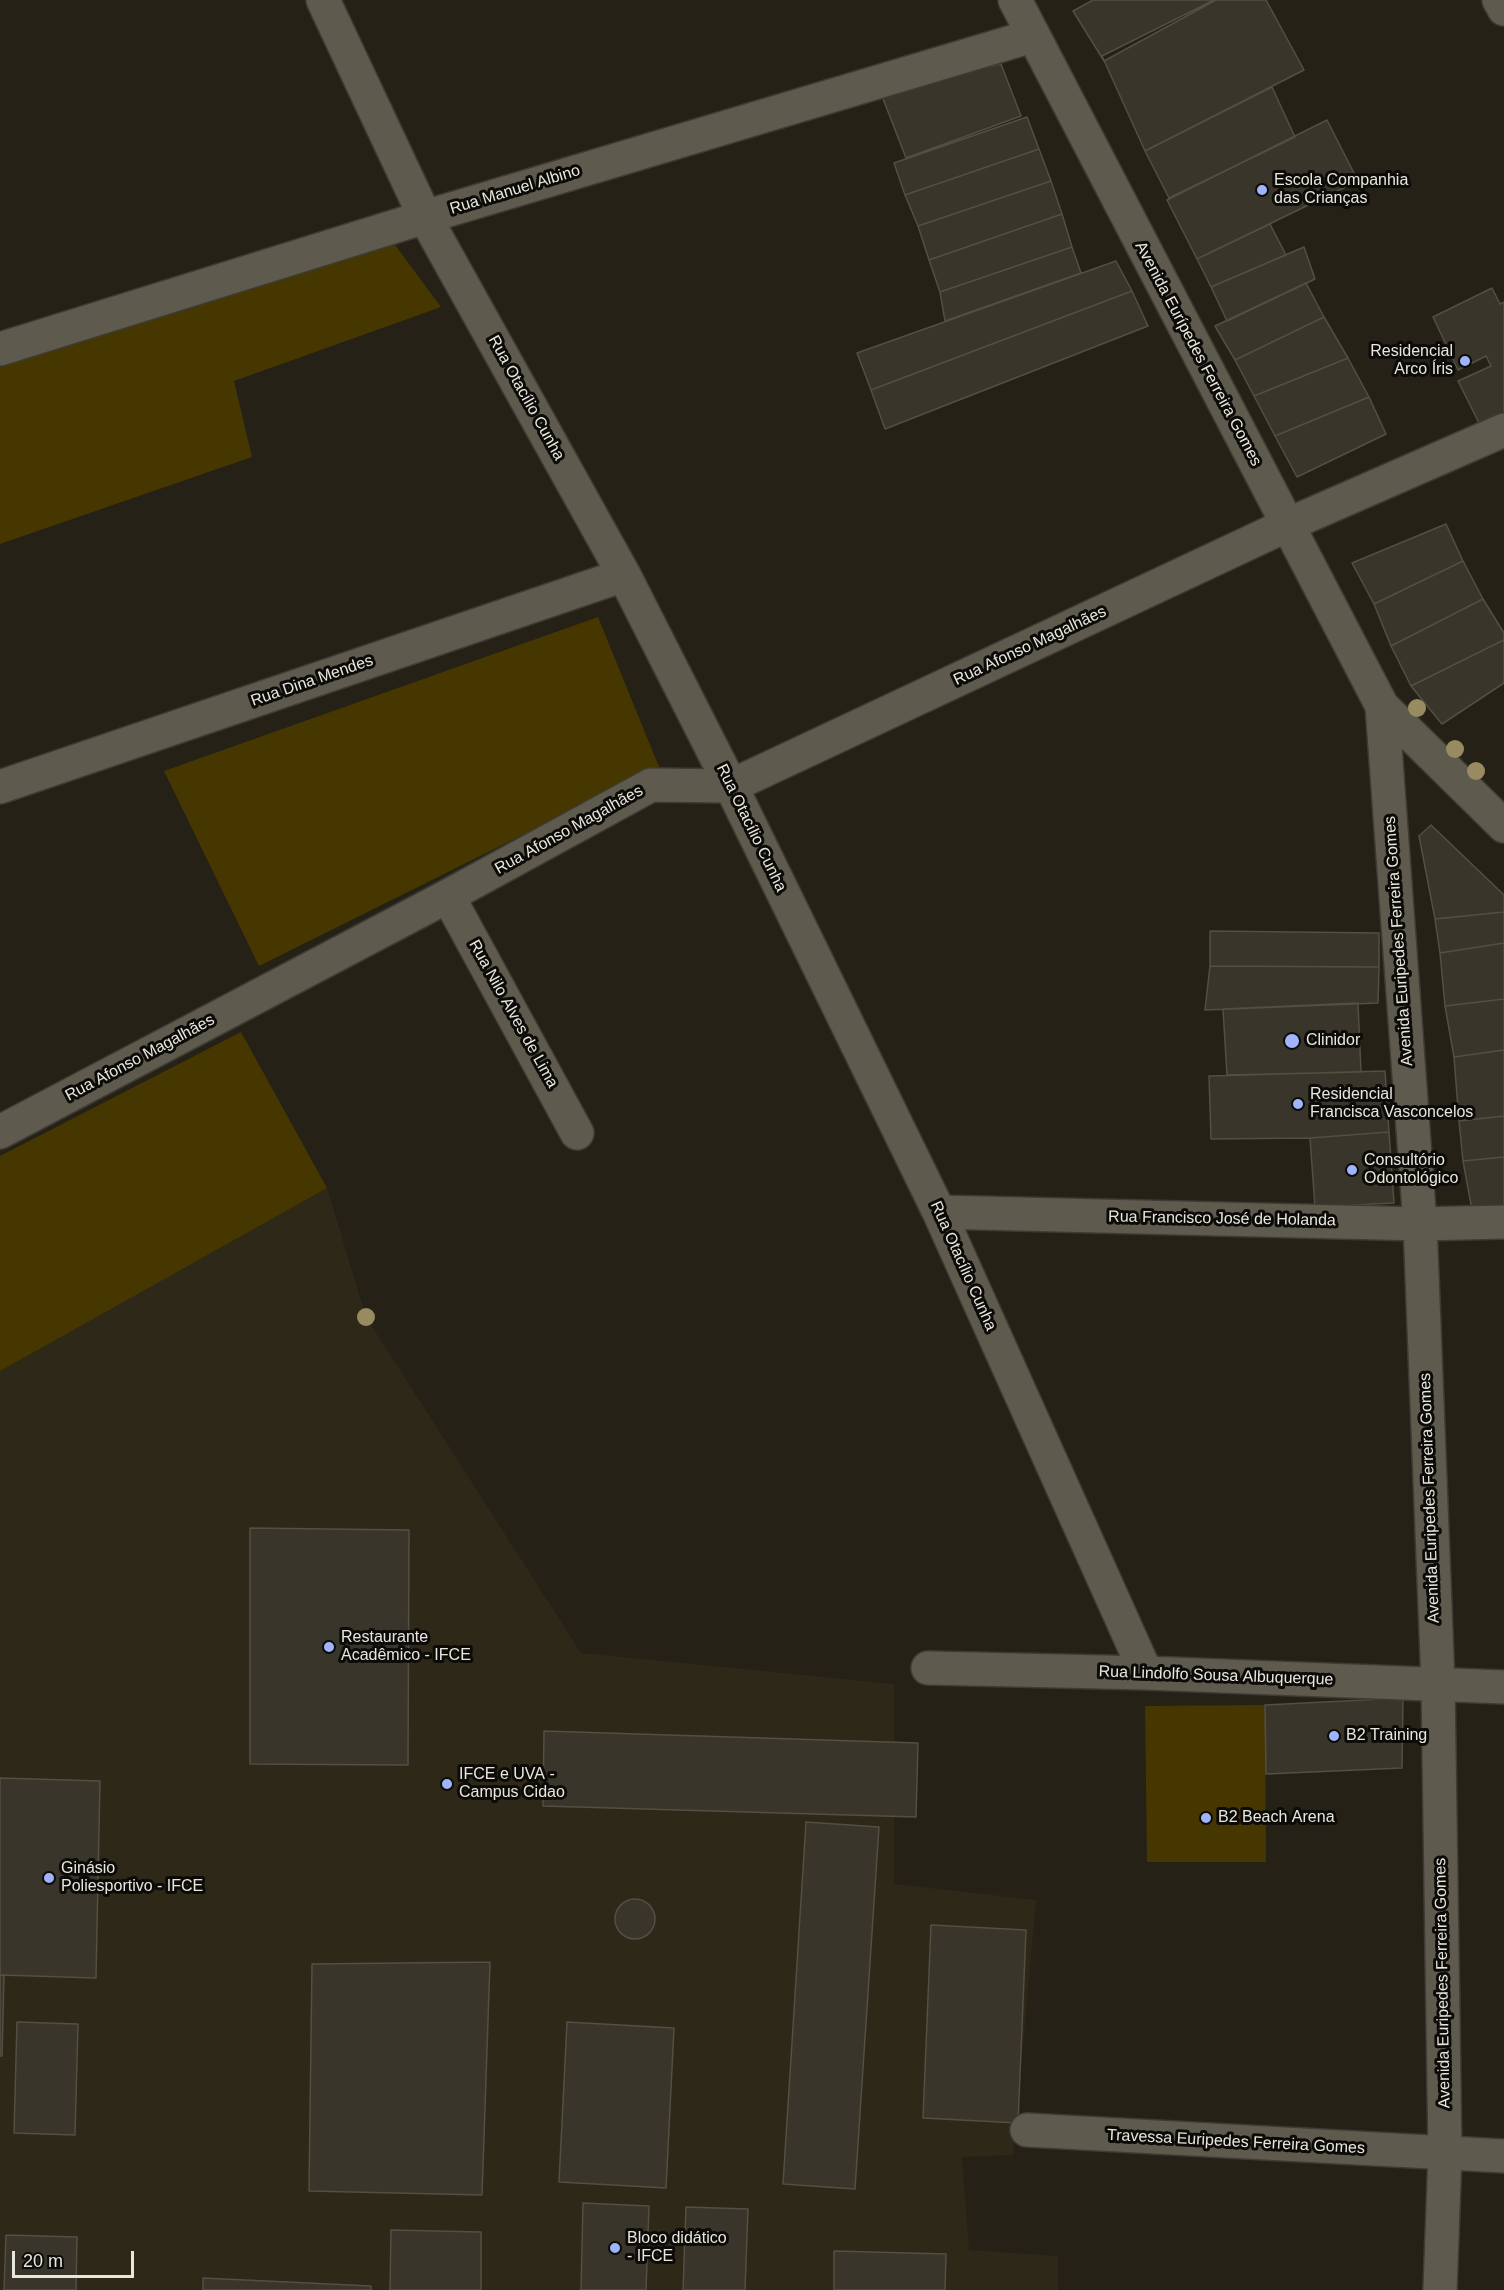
<!DOCTYPE html>
<html>
<head>
<meta charset="utf-8">
<style>
  body { margin:0 }
  #map { position:relative; width:1504px; height:2290px; overflow:hidden; background:#252117; font-family:Helvetica,sans-serif }
  canvas { display:block }
  .scale { position:absolute; left:12px; top:2251px; width:122px; height:27px; box-sizing:border-box; border:3px solid #e8e6df; border-top:0; padding-left:8px; font-size:18px; line-height:21px; white-space:nowrap; color:#e8e6df; -webkit-text-stroke:4px #0c0b07; paint-order:stroke }
</style>
</head>
<body>
<div id="map">
<canvas width="1504" height="2290"></canvas>
<div class="scale">20 m</div>
</div>
<script>
const ctx = document.querySelector('canvas').getContext('2d');
ctx.lineJoin = 'round';
function fillPath(path, color) { ctx.fillStyle = color; ctx.fill(path, 'evenodd'); }
const shape = rows => new Path2D(rows.map(r => 'M' + r).join(''));
function trace(path, color, width, dash) { ctx.strokeStyle = color; ctx.lineWidth = width; ctx.lineCap = dash ? 'butt' : 'round'; ctx.setLineDash(dash || []); ctx.stroke(path); }
function label(font, color, halo, rows, align = 'center') {
  ctx.font = font + ' Helvetica,sans-serif'; ctx.lineWidth = 6; ctx.setLineDash([]); ctx.textBaseline = 'middle'; ctx.strokeStyle = halo; ctx.fillStyle = color; for (const [text, x, y, turn = 0] of rows) {
    ctx.save(); ctx.translate(x, y); ctx.rotate((+turn || 0) * Math.PI / 180); ctx.textAlign = isNaN(turn) ? turn : align; if (halo) ctx.strokeText(text, 0, 0); ctx.fillText(text, 0, 0); ctx.restore();
  }
}
const built = shape([
  [327,1188,366,1317,581,1653,894,1684,894,1884,1036,1900,1013,2155,962,2157,969,2250,1058,2256,1058,2290,0,2290,0,1368]
]);
const green = shape([
  [384,230,441,307,234,381,252,457,0,544,0,358],
  [598,617,659,767,259,966,164,771],
  [241,1032,327,1188,0,1371,0,1156],
  [1265,1705,1266,1862,1147,1862,1145,1706]
]);
const building = shape([
  [1093,0,1216,0,1104,61,1073,11,1093,0],
  [1214,0,1266,0,1304,70,1145,151,1102,56,1214,0],
  [1001,64,1021,116,906,158,880,91,1001,64],
  [1272,87,1295,137,1169,198,1145,151,1272,87],
  [1027,117,1039,149,905,195,894,163,1027,117],
  [1327,120,1358,181,1197,259,1167,200,1327,120],
  [1039,149,1051,181,918,226,905,195,1039,149],
  [1051,181,1062,214,929,260,918,226,1051,181],
  [1062,214,1072,247,940,292,929,260,1062,214],
  [1270,224,1286,255,1211,287,1197,259,1270,224],
  [1072,247,1081,273,945,321,940,292,1072,247],
  [1304,247,1315,279,1227,321,1211,287,1304,247],
  [1116,261,1132,291,871,390,857,353,1116,261],
  [1306,283,1324,317,1235,360,1215,326,1306,283],
  [1492,288,1500,304,1504,302,1504,416,1481,427,1458,381,1491,366,1486,356,1458,370,1433,317,1492,288],
  [1132,291,1148,326,885,429,871,390,1132,291],
  [1324,317,1348,358,1254,396,1235,360,1324,317],
  [1348,358,1369,397,1275,436,1254,396,1348,358],
  [1369,397,1386,434,1297,477,1275,436,1369,397],
  [1446,524,1463,561,1374,604,1352,563,1446,524],
  [1463,561,1483,599,1391,646,1374,604,1463,561],
  [1483,599,1504,633,1504,640,1411,686,1391,646,1483,599],
  [1504,640,1504,683,1442,724,1411,686,1504,640],
  [1431,825,1504,895,1504,912,1435,919,1419,836,1431,825],
  [1504,912,1504,943,1440,953,1435,919,1504,912],
  [1210,931,1379,933,1379,967,1210,966,1210,931],
  [1504,943,1504,999,1445,1006,1440,953,1504,943],
  [1210,966,1379,967,1378,1003,1205,1010,1210,966],
  [1504,999,1504,1050,1454,1057,1445,1006,1504,999],
  [1358,1003,1361,1072,1227,1075,1223,1009,1358,1003],
  [1504,1050,1504,1116,1459,1121,1454,1057,1504,1050],
  [1385,1071,1389,1132,1310,1138,1211,1139,1209,1076,1385,1071],
  [1504,1116,1504,1157,1463,1161,1459,1121,1504,1116],
  [1389,1132,1394,1203,1315,1207,1310,1138,1389,1132],
  [1504,1157,1504,1209,1472,1210,1463,1161,1504,1157],
  [250,1528,409,1530,408,1765,250,1764,250,1528],
  [1403,1698,1402,1768,1266,1774,1265,1705,1403,1698],
  [544,1731,918,1743,916,1817,543,1806,544,1731],
  [0,1778,100,1781,96,1978,0,1975,0,1778],
  [806,1822,879,1827,855,2189,783,2184,806,1822],
  '615 1919a20 20 0 1 1 40 0a20 20 0 1 1-40 0Z',
  [931,1925,1026,1930,1018,2123,923,2118,931,1925],
  [490,1962,482,2195,309,2191,312,1964,490,1962],
  [0,1975,4,1975,2,2056,0,2056,0,1975],
  [17,2022,78,2024,75,2135,14,2133,17,2022],
  [567,2022,674,2028,666,2188,559,2182,567,2022],
  [583,2203,649,2206,646,2290,581,2290,583,2203],
  [686,2207,748,2209,745,2290,683,2290,686,2207],
  [391,2230,481,2232,481,2290,390,2290,391,2230],
  [6,2235,77,2237,76,2290,4,2290,6,2235],
  [834,2251,946,2254,945,2290,834,2290,834,2251],
  [203,2278,371,2286,371,2290,203,2290,203,2278]
]);
const minor = shape([
  [323,0,425,217,624,575,731,786,939,1212,1146,1673],
  [1015,0,1382,706,1504,826],
  [1499,0,1504,9],
  [0,349,425,217,1032,36],
  [1382,706,1420,1224,1438,1683,1445,2154,1440,2290],
  [0,787,624,575],
  [448,896,577,1133],
  [0,1132,448,896,651,785,731,786,1287,525,1504,430],
  [939,1212,1420,1224,1504,1222],
  [928,1668,1146,1673,1504,1687],
  [1027,2130,1504,2156]
]);
const trees = [
  [1417,708],
  [1455,749],
  [1476,771],
  [366,1317]
];
const markers = [
  [1262,190,6,"#a0b3fd"],
  [1465,361,6,"#a0b3fd"],
  [1292,1041,8,"#a0b3fd"],
  [1298,1104,6,"#a0b3fd"],
  [1352,1170,6,"#a0b3fd"],
  [329,1647,6,"#a0b3fd"],
  [1334,1736,6,"#a0b3fd"],
  [447,1784,6,"#a0b3fd"],
  [1206,1818,6,"#a0b3fd"],
  [49,1878,6,"#a0b3fd"],
  [615,2248,6,"#a0b3fd"]
];
const poiNames = [
  ["Escola Companhia",1274,181],
  ["das Crianças",1274,199],
  ["Residencial",1453,352,"right"],
  ["Arco Íris",1453,370,"right"],
  ["Clinidor",1306,1041],
  ["Residencial",1310,1095],
  ["Francisca Vasconcelos",1310,1113],
  ["Consultório",1364,1161],
  ["Odontológico",1364,1179],
  ["Restaurante",341,1638],
  ["Acadêmico - IFCE",341,1656],
  ["B2 Training",1346,1736],
  ["IFCE e UVA -",459,1775],
  ["Campus Cidao",459,1793],
  ["B2 Beach Arena",1218,1818],
  ["Ginásio",61,1869],
  ["Poliesportivo - IFCE",61,1887],
  ["Bloco didático",627,2239],
  ["- IFCE",627,2257]
];
const streetNames = [
  ["Rua Manuel Albino",515,190,-17],
  ["Avenida Eurípedes Ferreira Gomes",1198,354,62],
  ["Rua Otacílio Cunha",526,398,61],
  ["Rua Afonso Magalhães",1030,646,-25],
  ["Rua Dina Mendes",312,681,-19],
  ["Rua Otacílio Cunha",751,828,64],
  ["Rua Afonso Magalhães",569,830,-29],
  ["Avenida Euripedes Ferreira Gomes",1399,941,-94],
  ["Rua Nilo Alves de Lima",513,1014,61],
  ["Rua Afonso Magalhães",140,1058,-28],
  ["Rua Francisco José de Holanda",1222,1219,1],
  ["Rua Otacílio Cunha",963,1266,66],
  ["Avenida Euripedes Ferreira Gomes",1430,1498,-92],
  ["Rua Lindolfo Sousa Albuquerque",1216,1676,2],
  ["Avenida Euripedes Ferreira Gomes",1443,1983,-91],
  ["Travessa Euripedes Ferreira Gomes",1236,2142,3]
];
fillPath(built, '#2e2818');
fillPath(green, '#463700');
fillPath(building, '#39352a');
trace(building, '#534f43', 1.5);
trace(minor, '#3e3b33', 36);
trace(minor, '#5e5a4e', 33);
ctx.fillStyle = '#998b61';
for (const [x, y] of trees) { ctx.beginPath(); ctx.arc(x, y, 9, 0, 2 * Math.PI); ctx.fill(); }
for (const [x, y, r, color] of markers) { const dot = new Path2D(); dot.arc(x, y, r, 0, 2 * Math.PI); ctx.fillStyle = color; ctx.fill(dot); trace(dot, '#0c0b07', 2); }
label('16px', '#e8e6df', '#0c0b07', poiNames, 'left');
label('16px', '#e8e6df', '#0c0b07', streetNames);
</script>
</body>
</html>
